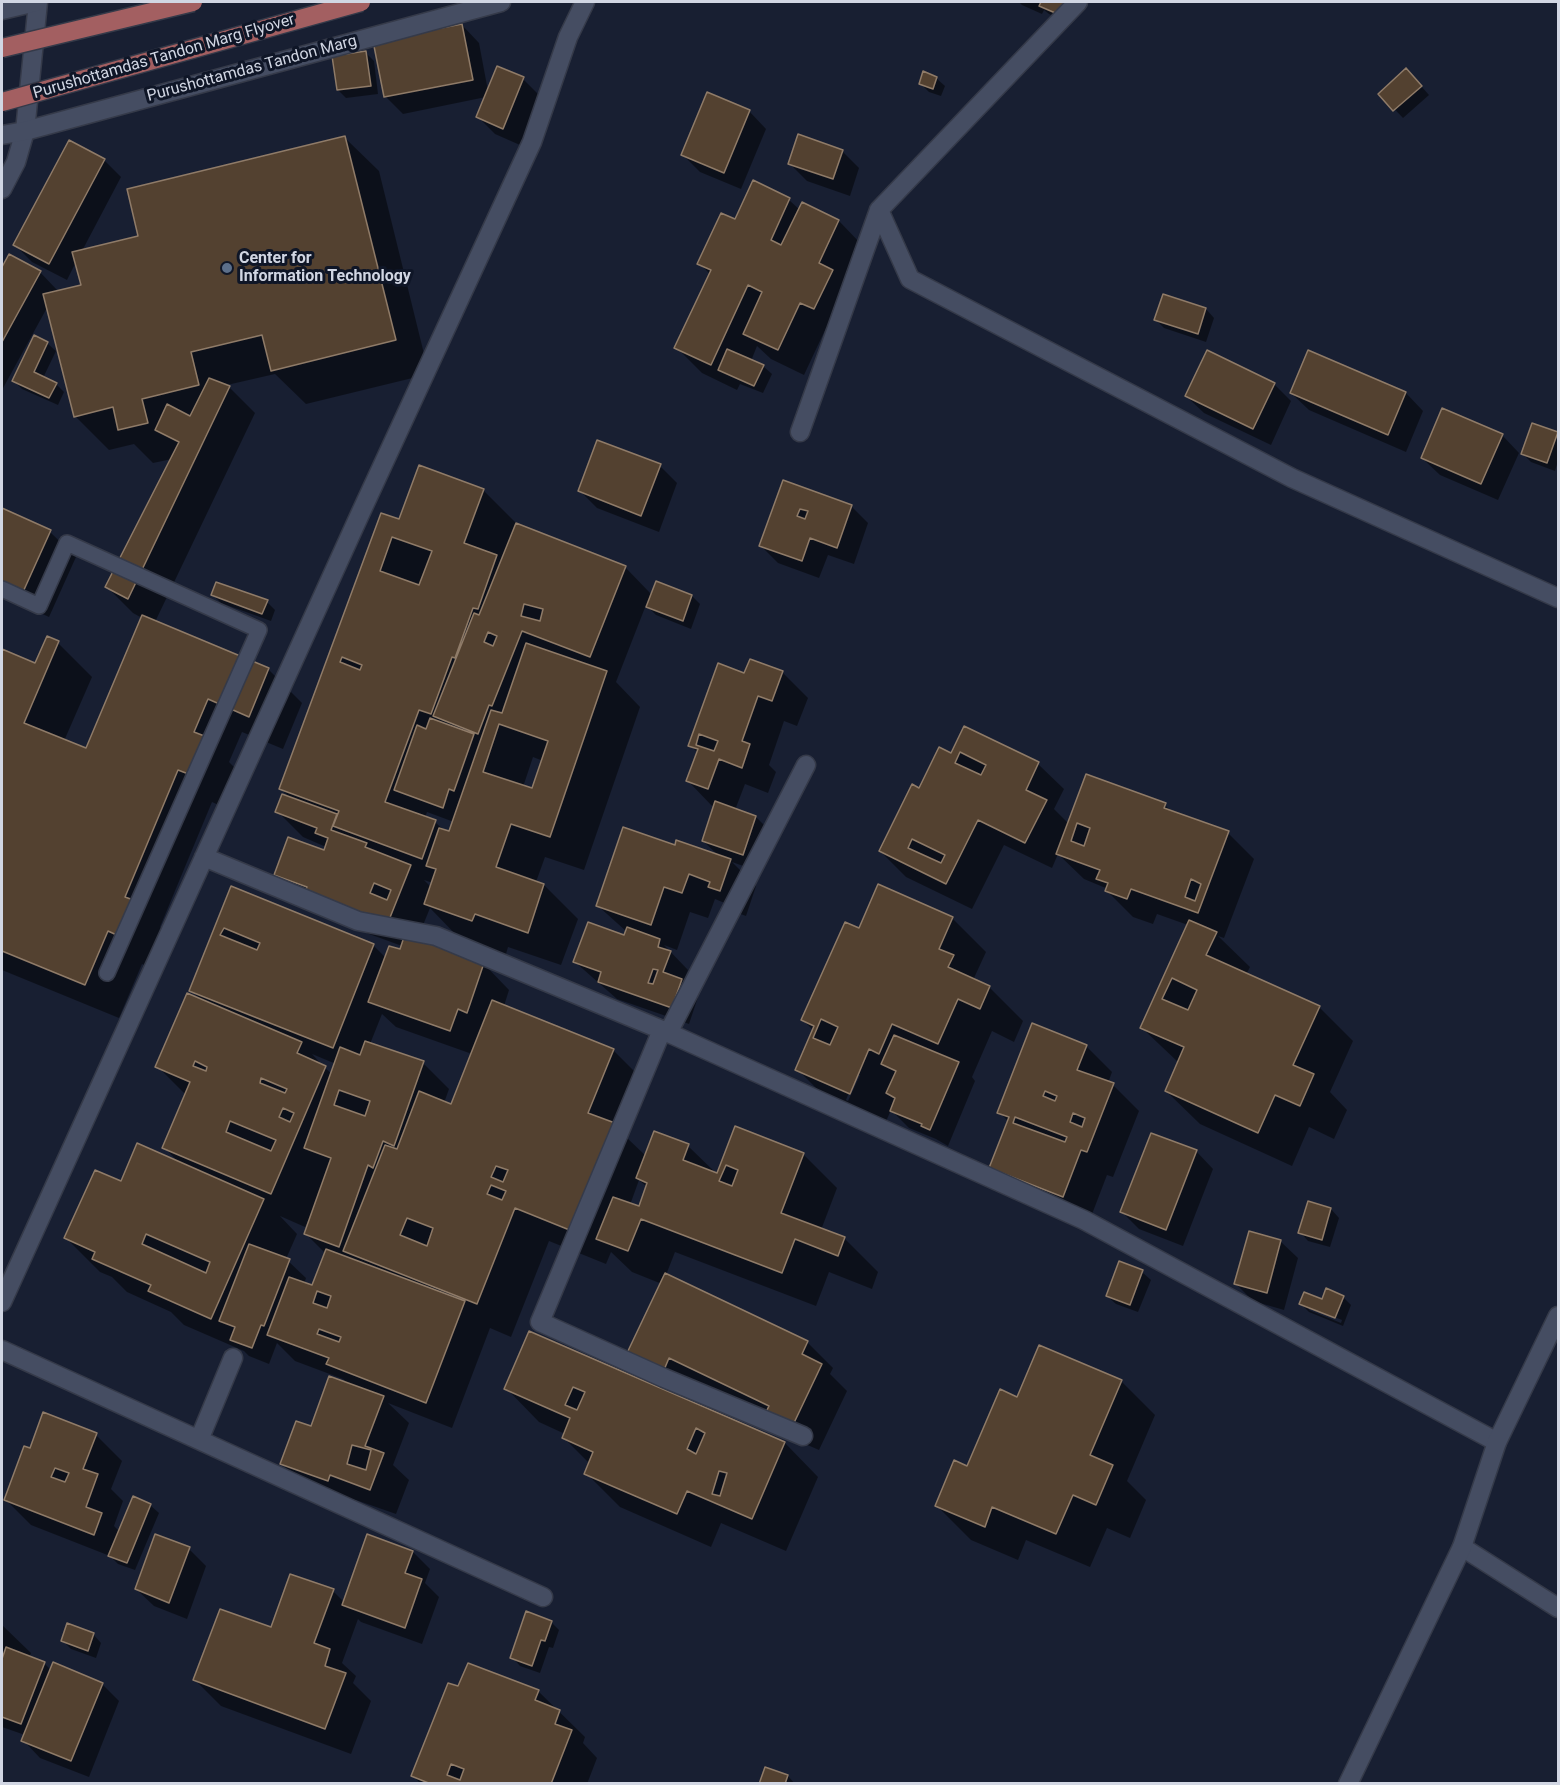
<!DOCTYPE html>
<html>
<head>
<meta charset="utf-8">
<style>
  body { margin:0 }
  #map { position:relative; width:1560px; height:1785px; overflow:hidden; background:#181f32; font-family:Roboto,sans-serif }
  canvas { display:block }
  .frame { position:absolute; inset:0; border:3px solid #d1d6e3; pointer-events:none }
</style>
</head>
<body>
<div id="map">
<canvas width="1560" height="1785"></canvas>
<div class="frame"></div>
</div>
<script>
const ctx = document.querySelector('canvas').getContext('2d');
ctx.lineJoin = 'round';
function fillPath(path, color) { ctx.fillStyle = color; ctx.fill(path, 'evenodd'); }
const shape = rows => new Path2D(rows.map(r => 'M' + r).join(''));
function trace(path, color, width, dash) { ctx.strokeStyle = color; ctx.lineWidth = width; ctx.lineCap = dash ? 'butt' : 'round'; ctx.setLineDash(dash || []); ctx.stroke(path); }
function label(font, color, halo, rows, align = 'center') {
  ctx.font = font + ' Roboto,sans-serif'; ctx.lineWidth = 6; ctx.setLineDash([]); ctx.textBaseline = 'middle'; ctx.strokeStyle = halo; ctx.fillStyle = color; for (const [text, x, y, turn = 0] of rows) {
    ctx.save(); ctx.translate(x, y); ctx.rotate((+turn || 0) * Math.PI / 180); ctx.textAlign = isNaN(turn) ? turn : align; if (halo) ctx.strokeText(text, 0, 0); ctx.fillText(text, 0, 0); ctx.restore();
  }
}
const shadow = shape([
  [1019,2,1077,2,1068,22,1049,14,1044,10,1042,14,1022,5],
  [462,25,479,43,488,91,523,79,540,96,520,145,495,134,478,117,486,97,403,114,385,96],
  [365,52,374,61,378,94,346,98,338,90],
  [936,78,945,86,941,96,929,92,920,83],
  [1414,78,1429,95,1403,118,1380,94],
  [749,111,766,129,741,189,700,172,683,155],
  [345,138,379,171,429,374,306,404,275,374,227,385,255,413,155,622,268,669,302,703,283,749,242,732,229,762,240,773,225,808,212,802,160,927,169,936,155,970,142,964,119,1018,2,970,2,650,36,665,58,643,92,677,64,741,87,750,142,618,133,613,107,587,172,459,153,463,134,444,109,450,75,416,48,306,2,390,2,270,9,256,40,272,57,290,55,293,83,286,76,262,67,280,32,262,15,245,104,160,121,177,82,251,140,237],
  [842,151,859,168,850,196,807,181,789,163],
  [753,182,789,200,800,210,839,221,864,247,846,285,858,297,841,334,826,328,804,375,771,359,757,346,751,361,763,366,772,374,763,393,740,384,737,390,702,373,676,347,710,274,699,263,735,221],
  [1206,309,1214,318,1206,342,1164,328,1156,320],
  [47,343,56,351,43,378,56,384,64,392,58,405,22,389,14,381],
  [1309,352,1406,393,1423,411,1406,452,1309,410,1291,393],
  [1274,384,1291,401,1271,445,1204,413,1186,396],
  [1557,433,1558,461,1555,471,1531,462,1523,454],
  [1502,435,1519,453,1498,500,1440,475,1422,458],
  [660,466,677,483,659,532,597,508,580,491],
  [784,482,851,506,868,523,854,564,828,555,819,578,778,563,761,546],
  [483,490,517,524,625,567,652,595,692,596,700,604,691,629,656,615,646,605,616,682,640,707,584,870,545,857,536,882,544,885,578,919,561,965,508,947,506,954,459,938,430,908,417,940,484,964,509,990,504,1006,613,1050,647,1084,626,1137,646,1156,688,1146,718,1175,736,1128,803,1154,837,1188,821,1230,844,1238,878,1272,872,1289,829,1272,816,1306,675,1252,666,1275,807,1342,833,1368,830,1374,847,1391,819,1450,655,1379,662,1284,632,1272,611,1252,606,1264,549,1241,511,1337,490,1328,452,1428,388,1403,409,1423,393,1465,409,1480,396,1514,356,1500,354,1506,308,1490,282,1464,349,1385,343,1379,295,1361,277,1343,269,1364,249,1356,244,1351,184,1325,171,1312,127,1292,112,1277,100,1272,66,1238,122,1183,179,1163,164,1147,186,1095,157,1066,201,1000,190,990,232,888,373,945,386,958,400,951,402,946,331,920,318,907,301,900,275,874,324,852,326,847,303,837,277,811,291,799,281,789,382,515,400,521],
  [533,757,543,761,533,790,523,787],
  [427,812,454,822,450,833,445,831,435,822,425,818],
  [424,880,433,883,431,887],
  [382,1014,396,1027,472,1054,452,1106,444,1103,449,1089,423,1063,370,1044],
  [312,1054,336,1064,332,1074,324,1067],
  [639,1180,647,1187,640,1208,630,1205],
  [280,1216,305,1227,308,1221,310,1222,306,1234,326,1254,313,1287,304,1284,306,1278,286,1259,297,1234],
  [2,509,50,532,76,557,49,617,2,595],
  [213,595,267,602,275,610,271,621,221,603],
  [782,672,808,698,797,726,784,721,769,765,776,772,768,793,745,784,735,810,756,817,773,834,760,872,732,862,756,886,746,916,735,912,727,904,715,899,708,918,690,912,677,950,664,945,688,970,683,982,698,997,689,1024,617,999,575,962,625,937,627,932,597,905,676,847,719,856,703,841,713,807,688,781,698,753,690,745,745,675],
  [965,728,1038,764,1064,789,1054,809,1069,824,1165,805,1173,813,1228,833,1254,859,1224,938,1218,936,1250,967,1246,975,1319,1007,1353,1041,1330,1092,1347,1110,1334,1139,1309,1127,1292,1166,1200,1124,1166,1091,1179,1063,1142,1028,1188,925,1157,914,1153,924,1133,917,1107,891,1108,889,1084,879,1058,854,1052,868,1004,845,972,909,906,877,880,851,920,790,951,755],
  [952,918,986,952,974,978,989,987,1023,1021,1014,1042,992,1031,972,1077,975,1081,948,1146,936,1139,909,1128,891,1110,884,1126,831,1103,797,1069,814,1031,803,1020,860,930],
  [856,1075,860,1075,848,1101,846,1100],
  [1086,1046,1112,1072,1108,1083,1113,1085,1139,1111,1113,1177,1107,1175,1089,1222,991,1168,1009,1122,999,1112],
  [1196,1151,1213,1169,1183,1246,1139,1229,1122,1212],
  [1331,1209,1339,1218,1330,1247,1308,1241,1300,1232],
  [1280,1241,1298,1258,1284,1310,1253,1301,1236,1284],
  [1142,1272,1151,1280,1138,1312,1116,1304,1107,1296],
  [1343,1297,1351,1305,1343,1326,1309,1312,1301,1304],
  [1309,1307,1342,1320,1341,1323,1309,1310],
  [530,1333,785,1443,818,1477,786,1551,721,1523,711,1547,620,1507,586,1473,590,1464,564,1438,565,1434,539,1422,506,1388],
  [1121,1381,1155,1415,1127,1481,1146,1500,1130,1538,1107,1528,1090,1567,1026,1540,1018,1560,971,1540,937,1506,968,1468,1018,1398],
  [96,1435,122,1461,111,1489,123,1501,114,1526,120,1532,150,1505,159,1513,135,1570,118,1564,110,1556,31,1525,5,1499,30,1450],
  [189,1549,206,1566,187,1619,154,1606,136,1589],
  [413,1552,430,1569,425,1583,439,1597,422,1644,361,1622,358,1619,342,1663,356,1676,353,1683,371,1701,351,1754,221,1706,195,1680,333,1591,344,1602],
  [551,1622,559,1630,553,1648,549,1647,540,1673,520,1666,512,1657],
  [2,1625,31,1653,29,1658,44,1663,51,1670,102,1684,119,1701,89,1777,40,1758,23,1740,25,1735,2,1727],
  [93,1634,101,1643,96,1658,71,1649,63,1641],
  [459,1688,538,1691,585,1737,583,1743,597,1758,587,1784,421,1784,413,1776],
  [788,1776,795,1784,761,1784]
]);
const building = shape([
  [1041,2,1066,2,1060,15,1039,6,1041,2],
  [462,24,473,80,384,97,373,41,462,24],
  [366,51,371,86,337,90,332,56,366,51],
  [497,66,524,77,503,129,476,117,497,66],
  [1406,68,1422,86,1393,111,1378,94,1406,68],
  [923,71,937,77,933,89,919,84,923,71],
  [707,92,750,110,724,173,681,155,707,92],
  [798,134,843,150,833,179,788,164,798,134],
  [345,136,396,340,271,371,262,335,191,352,199,385,142,399,148,423,118,430,113,407,74,417,43,294,81,285,72,252,138,236,127,189,345,136],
  [69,140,105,159,49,264,13,245,69,140],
  [753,180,790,198,771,240,781,245,802,202,839,220,819,263,833,270,814,309,800,303,778,350,743,334,762,292,748,285,711,365,674,348,711,270,697,264,721,213,735,219,753,180],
  [9,254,41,271,2,342,2,267,9,254],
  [1163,294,1206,308,1198,334,1154,320,1163,294],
  [34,335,48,342,34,372,57,383,49,398,12,381,34,335],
  [727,349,764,365,754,386,718,370,727,349],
  [1207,350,1275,383,1253,429,1185,396,1207,350],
  [1308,350,1406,392,1388,435,1290,393,1308,350],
  [209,378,230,386,128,599,105,587,179,442,155,430,167,404,190,416,209,378],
  [1442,408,1503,434,1481,484,1421,458,1442,408],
  [1532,423,1558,432,1547,463,1521,454,1532,423],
  [597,440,661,464,641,516,578,491,597,440],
  [419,465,484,489,464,543,497,555,478,609,473,608,455,658,452,657,431,714,419,710,385,802,436,820,422,859,333,826,339,811,279,789,381,513,399,519,419,465],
  [392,537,432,551,419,585,380,571,392,537],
  [342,657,362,665,360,670,340,662,342,657],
  [783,480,852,505,837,548,810,538,802,561,759,546,783,480],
  [800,509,808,511,805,519,797,516,800,509],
  [2,508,51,530,23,592,2,582,2,508],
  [516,523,626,566,590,657,522,631,492,706,489,705,478,734,433,716,474,613,479,615,516,523],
  [524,604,543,609,540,621,521,616,524,604],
  [488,632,497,636,493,646,484,642,488,632],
  [656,581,692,595,683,621,646,607,656,581],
  [216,582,268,600,262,614,211,595,216,582],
  [142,615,269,668,249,717,208,699,194,732,207,737,191,775,178,770,125,897,136,901,121,937,108,931,85,985,2,951,2,649,35,663,47,636,59,641,24,723,86,748,142,615],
  [526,643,607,671,550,837,511,824,496,867,544,884,528,933,475,914,472,921,424,904,436,869,426,866,439,828,449,831,491,710,502,713,526,643],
  [499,724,548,741,532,788,483,772,499,724],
  [750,659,783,671,772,701,758,696,742,741,750,744,742,768,719,759,708,789,686,781,698,749,688,746,718,663,744,673,750,659],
  [699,734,718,741,714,751,696,745,699,734],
  [430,718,474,734,454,791,449,789,443,808,394,790,417,725,426,729,430,718],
  [964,726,1039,762,1026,790,1047,800,1025,843,978,820,946,884,879,851,912,784,919,788,939,747,951,753,964,726],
  [960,752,986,765,981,775,955,763,960,752],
  [912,839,945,855,941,863,908,848,912,839],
  [1086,774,1166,803,1164,808,1229,831,1198,913,1131,889,1127,899,1105,891,1108,883,1096,879,1100,870,1056,854,1086,774],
  [1077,823,1090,828,1084,846,1071,841,1077,823],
  [1191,879,1201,884,1195,901,1185,897,1191,879],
  [282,794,337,814,331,830,367,843,365,847,411,865,387,925,304,894,307,887,274,875,288,837,324,850,328,838,315,833,317,828,275,812,282,794],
  [374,883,391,890,387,900,370,893,374,883],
  [715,801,756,816,743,855,702,841,715,801],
  [623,827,675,845,676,840,731,859,720,891,708,887,710,882,689,874,682,893,664,887,651,925,596,906,623,827],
  [878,884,953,917,939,949,954,955,948,967,990,986,980,1009,958,999,938,1044,892,1024,879,1054,869,1049,850,1094,795,1070,814,1026,801,1020,845,922,859,928,878,884],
  [821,1019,838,1027,830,1045,813,1038,821,1019],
  [231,886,374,944,333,1048,189,991,231,886],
  [224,928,260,943,257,950,220,935,224,928],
  [1189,920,1217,932,1206,955,1320,1006,1293,1065,1314,1074,1300,1106,1275,1095,1258,1133,1165,1091,1184,1047,1140,1028,1189,920],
  [1172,978,1197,990,1188,1010,1162,999,1172,978],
  [588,922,624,935,627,927,660,939,658,947,671,951,663,972,682,979,672,1008,598,982,601,972,573,962,588,922],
  [653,969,658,970,653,984,648,983,653,969],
  [405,934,484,963,467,1013,458,1009,450,1031,368,1002,389,946,400,949,405,934],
  [187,993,302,1042,297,1053,326,1066,271,1194,162,1148,190,1082,155,1067,187,993],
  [195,1061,207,1067,206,1071,193,1066,195,1061],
  [261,1078,287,1089,285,1093,260,1083,261,1078],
  [283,1108,294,1113,290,1122,279,1117,283,1108],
  [230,1121,276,1140,271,1151,226,1132,230,1121],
  [492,1000,614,1049,588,1113,615,1123,572,1231,515,1208,477,1304,343,1251,385,1145,397,1149,419,1091,451,1104,492,1000],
  [496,1166,508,1170,503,1182,491,1177,496,1166],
  [491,1185,506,1191,502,1200,487,1194,491,1185],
  [407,1218,433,1228,427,1246,400,1235,407,1218],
  [1032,1023,1087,1045,1077,1070,1114,1083,1087,1152,1081,1150,1063,1197,989,1168,1009,1117,997,1113,1032,1023],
  [1045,1091,1057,1096,1055,1101,1043,1096,1045,1091],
  [1073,1113,1085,1118,1082,1127,1070,1122,1073,1113],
  [1015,1117,1067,1137,1065,1142,1013,1123,1015,1117],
  [894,1035,959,1062,930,1130,921,1126,922,1124,890,1111,895,1098,886,1093,896,1071,881,1064,894,1035],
  [365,1041,424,1061,394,1146,383,1141,373,1168,368,1165,339,1247,304,1234,331,1158,304,1148,340,1047,360,1055,365,1041],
  [339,1090,370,1101,365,1116,334,1105,339,1090],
  [735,1126,804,1153,781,1213,845,1237,838,1256,795,1239,782,1273,641,1219,628,1251,596,1239,613,1197,639,1206,647,1183,636,1178,654,1131,689,1144,683,1160,717,1173,735,1126],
  [726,1165,738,1170,732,1186,719,1181,726,1165],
  [1151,1133,1197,1150,1166,1230,1120,1212,1151,1133],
  [137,1143,264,1199,211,1319,148,1291,151,1285,92,1259,95,1252,64,1238,95,1170,121,1181,137,1143],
  [146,1234,210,1262,206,1273,142,1244,146,1234],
  [1308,1201,1331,1208,1322,1240,1298,1233,1308,1201],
  [1249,1231,1281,1240,1267,1293,1234,1284,1249,1231],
  [249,1244,290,1259,264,1326,261,1325,252,1348,230,1340,235,1327,219,1321,249,1244],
  [326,1249,465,1301,426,1403,326,1364,329,1358,267,1335,289,1277,312,1285,326,1249],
  [317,1291,331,1296,327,1308,313,1303,317,1291],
  [319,1329,341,1337,339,1342,317,1334,319,1329],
  [1119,1261,1143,1270,1130,1305,1106,1296,1119,1261],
  [665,1273,808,1341,802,1354,822,1364,793,1425,766,1412,769,1406,669,1358,664,1370,627,1353,665,1273],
  [1326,1288,1344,1296,1335,1318,1299,1304,1304,1292,1322,1299,1326,1288],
  [529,1331,785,1442,752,1519,687,1491,677,1514,584,1474,593,1452,562,1438,570,1418,504,1389,529,1331],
  [573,1387,585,1392,577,1410,565,1405,573,1387],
  [696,1428,705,1433,696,1454,687,1449,696,1428],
  [719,1471,727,1473,720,1496,712,1494,719,1471],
  [1039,1345,1122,1380,1090,1455,1113,1465,1096,1505,1073,1495,1056,1534,992,1507,985,1527,935,1506,954,1460,967,1466,1000,1389,1017,1397,1039,1345],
  [329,1376,384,1396,365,1446,384,1453,370,1490,330,1475,328,1481,280,1464,296,1421,311,1426,329,1376],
  [352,1445,371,1450,366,1470,347,1464,352,1445],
  [43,1412,97,1433,83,1469,98,1474,86,1507,102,1513,94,1535,4,1500,24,1446,30,1448,43,1412],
  [55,1468,69,1473,65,1482,51,1477,55,1468],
  [133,1496,151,1504,127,1563,108,1556,133,1496],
  [155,1534,190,1547,169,1603,135,1589,155,1534],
  [367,1534,413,1551,405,1573,422,1579,405,1628,342,1605,367,1534],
  [290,1574,334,1589,314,1643,330,1649,325,1666,346,1673,325,1729,193,1680,220,1609,271,1627,290,1574],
  [526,1611,552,1621,545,1641,541,1640,532,1666,510,1658,526,1611],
  [67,1623,94,1633,88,1651,61,1641,67,1623],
  [6,1647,45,1662,21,1724,2,1717,2,1659,6,1647],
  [53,1662,103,1683,71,1761,21,1741,53,1662],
  [468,1663,539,1690,535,1700,560,1710,555,1724,572,1730,551,1784,431,1784,411,1776,448,1683,458,1686,468,1663],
  [451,1764,464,1769,460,1780,447,1775,451,1764],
  [765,1767,788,1775,785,1784,759,1784,765,1767]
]);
const lane = shape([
  [2,589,39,606,67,543,259,630,107,973]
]);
const street = shape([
  [1078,2,879,210,910,279,1292,478,1558,598],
  [2,189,16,162,25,131,38,2],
  [800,432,879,210],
  [204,857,358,921,436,936,662,1030,1084,1220,1497,1442],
  [662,1030,540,1322,664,1378,803,1436],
  [668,1033,806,765],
  [2,1302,361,512,532,142,568,37,585,2],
  [2,1350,543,1597],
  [199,1440,233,1358],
  [1462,1547,1558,1608]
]);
const secondary = shape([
  [2,10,36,2],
  [2,135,25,131,501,2],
  [1348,1784,1462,1547,1497,1442,1558,1316]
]);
const primaryBridge = shape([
  [2,48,193,2],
  [2,102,361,2]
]);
const markers = [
  [227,268,6,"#5c6f8a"]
];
const streetNames = [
  ["Purushottamdas Tandon Marg Flyover",164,57,-16],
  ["Purushottamdas Tandon Marg",252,69,-15]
];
const poiNames = [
  ["Center for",239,259],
  ["Information Technology",239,277]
];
fillPath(shadow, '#0007');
fillPath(building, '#534130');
trace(building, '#8f7b68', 1.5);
trace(lane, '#353a49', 18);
trace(street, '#353a49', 21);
trace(secondary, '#353a49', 21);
trace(lane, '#454d62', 15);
trace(street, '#454d62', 18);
trace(secondary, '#454d62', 18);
trace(primaryBridge, '#353a49', 21, []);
trace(primaryBridge, '#a35f61', 18);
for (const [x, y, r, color] of markers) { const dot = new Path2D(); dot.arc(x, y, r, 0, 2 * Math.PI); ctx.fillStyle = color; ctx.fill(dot); trace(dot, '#0f1627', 2); }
label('16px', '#d1d6e3', '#0f1627', streetNames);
label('bold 16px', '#d1d6e3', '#0f1627', poiNames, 'left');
</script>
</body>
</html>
